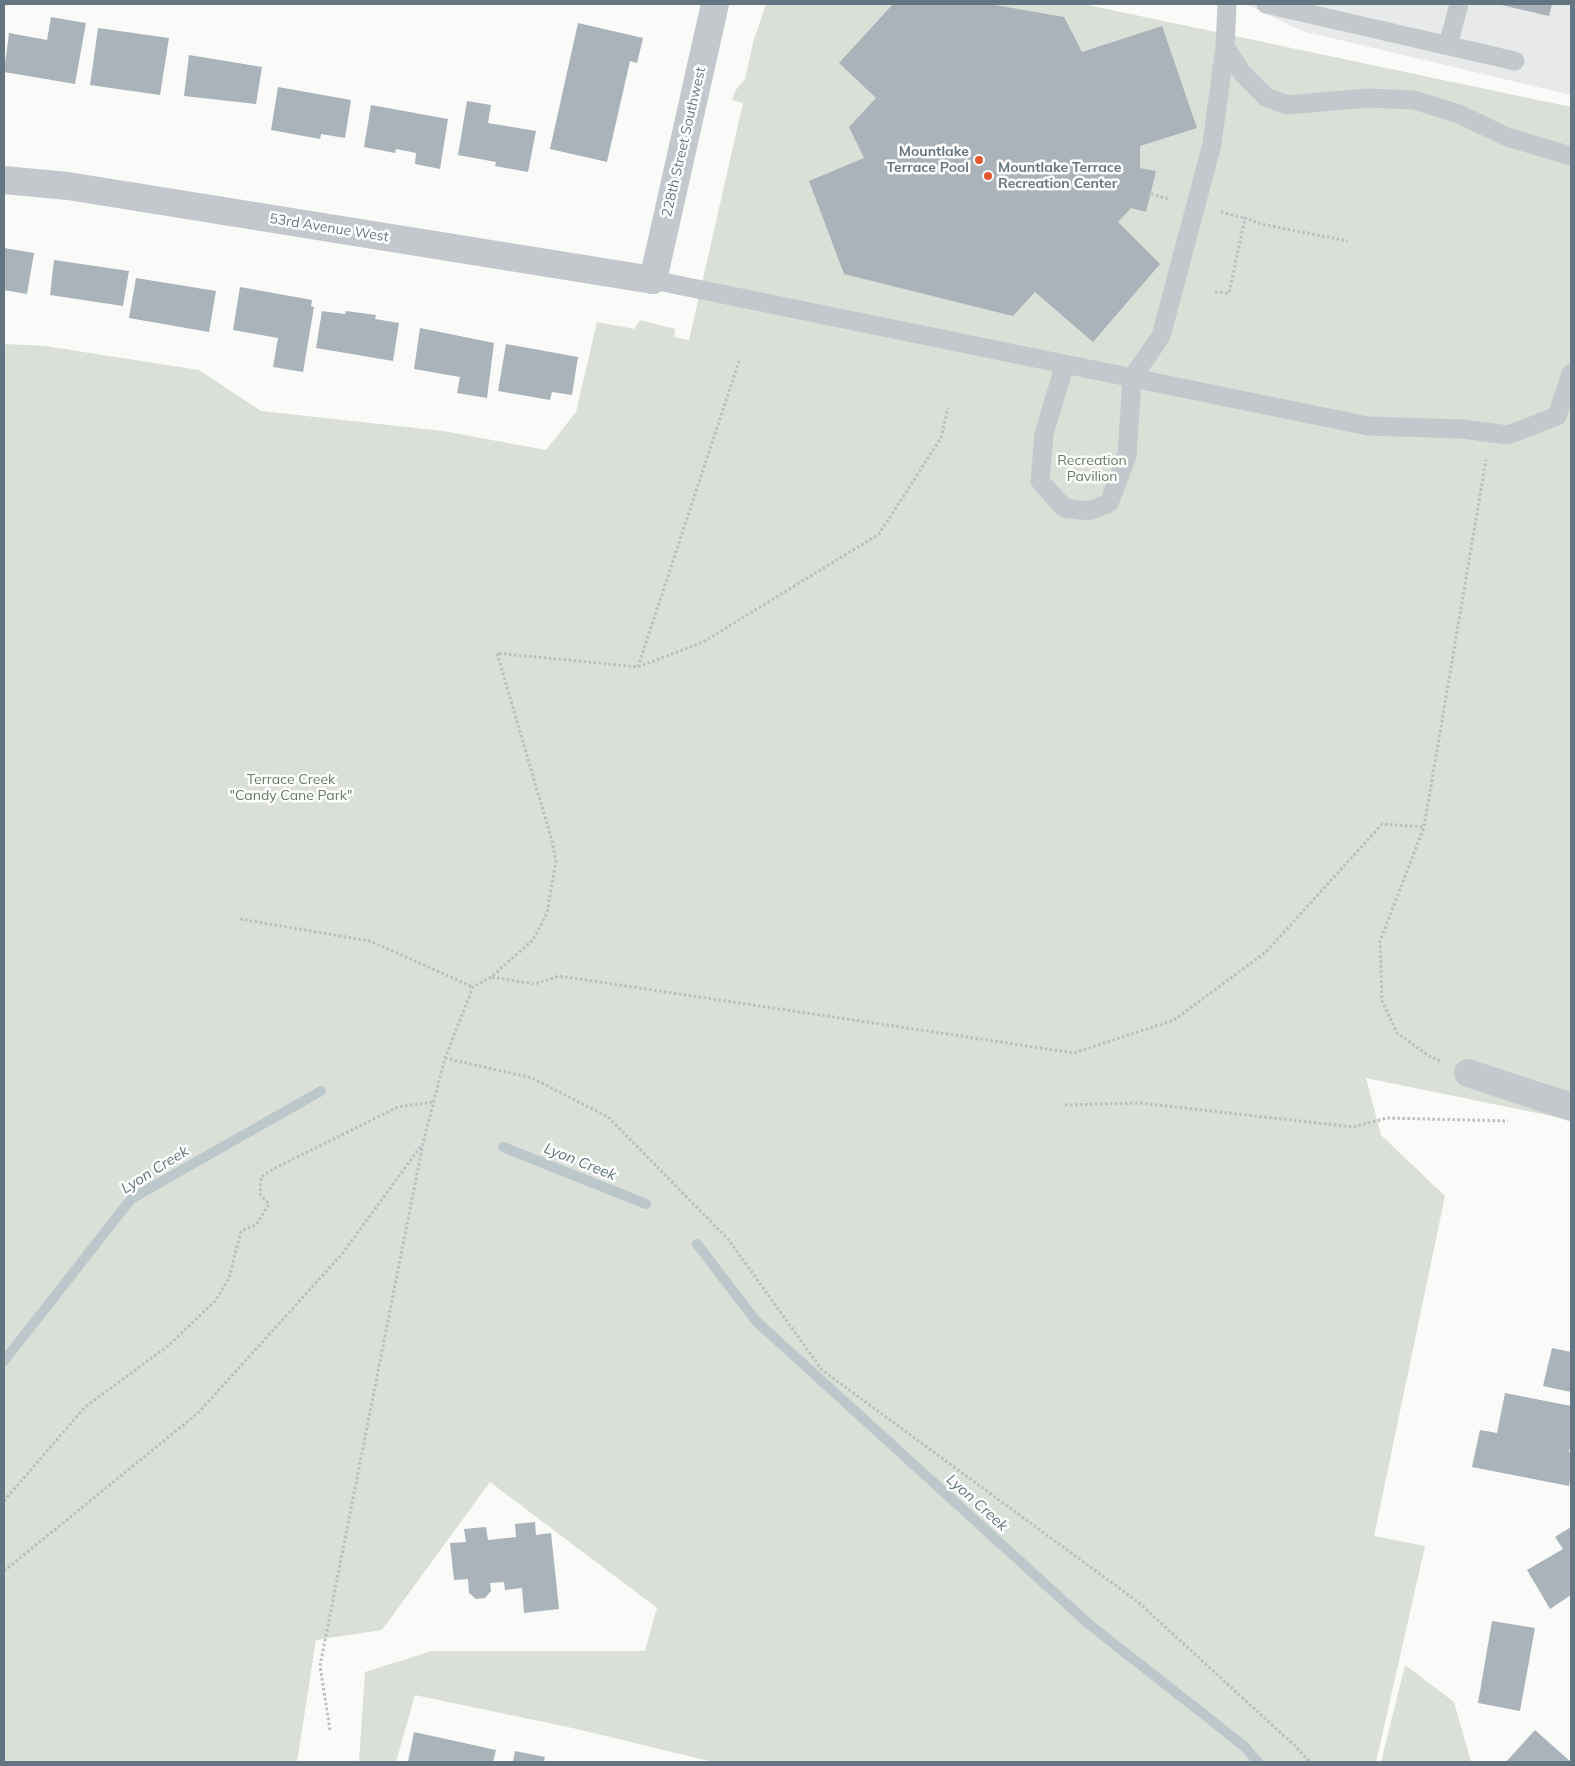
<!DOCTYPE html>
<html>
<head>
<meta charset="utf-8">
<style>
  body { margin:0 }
  #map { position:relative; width:1575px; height:1766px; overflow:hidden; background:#fafaf8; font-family:Mulish,sans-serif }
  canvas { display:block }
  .frame { position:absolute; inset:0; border:5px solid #657683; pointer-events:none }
</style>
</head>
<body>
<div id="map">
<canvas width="1575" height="1766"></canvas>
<div class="frame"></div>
</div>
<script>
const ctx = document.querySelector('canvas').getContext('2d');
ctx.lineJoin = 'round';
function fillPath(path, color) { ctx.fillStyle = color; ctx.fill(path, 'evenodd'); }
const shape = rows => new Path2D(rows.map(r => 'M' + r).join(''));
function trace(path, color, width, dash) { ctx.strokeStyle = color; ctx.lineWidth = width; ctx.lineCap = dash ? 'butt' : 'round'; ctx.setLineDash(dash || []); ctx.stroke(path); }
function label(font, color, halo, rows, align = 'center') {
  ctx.font = font + ' Mulish,sans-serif'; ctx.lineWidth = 5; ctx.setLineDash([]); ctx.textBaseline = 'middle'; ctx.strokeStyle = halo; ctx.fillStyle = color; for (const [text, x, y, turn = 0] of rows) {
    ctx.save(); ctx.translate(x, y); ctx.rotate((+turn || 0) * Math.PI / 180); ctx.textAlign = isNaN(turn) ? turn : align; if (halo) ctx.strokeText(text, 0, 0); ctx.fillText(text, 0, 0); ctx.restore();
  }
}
const built = shape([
  [1246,4,1571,4,1571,95,1302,31]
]);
const green = shape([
  [766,4,1083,4,1571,107,1571,1120,1366,1078,1381,1135,1445,1196,1374,1536,1425,1546,1376,1762,713,1762,577,1729,415,1695,396,1762,359,1762,365,1672,432,1651,645,1651,657,1608,490,1482,382,1630,316,1640,297,1762,4,1762,4,344,45,346,199,370,261,411,443,431,546,450,576,412,597,322,634,329,640,320,675,329,674,337,689,340,743,103,732,100,735,91,745,79,754,39],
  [1405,1665,1454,1702,1471,1762,1381,1762]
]);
const stream = shape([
  [503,1147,646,1204],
  [697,1244,756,1321,1090,1625,1244,1746,1258,1762],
  [4,1361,131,1199,321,1091]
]);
const building = shape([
  [893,4,989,4,1064,17,1082,52,1162,26,1197,128,1140,146,1140,168,1156,171,1146,212,1131,208,1118,222,1160,264,1093,342,1035,292,1013,316,844,274,809,181,864,158,849,127,876,98,839,63],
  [1497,4,1552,4,1549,16],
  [51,17,86,23,75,84,4,72,9,33,47,40],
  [578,23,643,38,637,63,630,61,607,162,550,149],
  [98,28,169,38,160,95,90,85],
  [189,55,262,67,256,104,184,96],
  [278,87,351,100,345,138,321,134,320,139,271,130],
  [467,101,491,105,488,123,536,131,528,172,495,166,496,162,458,155],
  [371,105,448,119,440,169,415,164,416,153,396,149,395,153,364,147],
  [4,248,34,253,27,294,4,290],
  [54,260,129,271,123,306,50,295],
  [136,278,216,291,209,332,129,318],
  [240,287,312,300,311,306,314,307,303,372,273,367,278,338,233,330],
  [322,311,345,314,346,311,376,315,375,319,399,323,393,361,316,348],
  [420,328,494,343,487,398,457,393,460,377,414,369],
  [506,344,578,357,572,395,552,392,550,400,498,391],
  [1552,1348,1571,1352,1571,1392,1543,1386],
  [1505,1393,1571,1406,1571,1440,1569,1452,1571,1453,1571,1473,1569,1486,1472,1467,1480,1430,1497,1433],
  [535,1522,536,1535,551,1533,559,1609,524,1613,522,1588,505,1590,504,1582,490,1583,491,1591,485,1598,476,1599,469,1593,468,1579,454,1580,450,1543,466,1542,464,1529,486,1527,488,1540,516,1537,515,1524],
  [1571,1527,1571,1595,1550,1609,1527,1570,1563,1549,1555,1537],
  [1492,1621,1535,1628,1520,1711,1478,1703],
  [1535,1730,1571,1762,1506,1762],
  [414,1732,496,1750,493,1762,408,1762],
  [515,1751,545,1757,544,1762,513,1762]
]);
const path = shape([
  [1151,194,1169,199],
  [1221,212,1245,218],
  [1215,292,1229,293,1245,218,1261,224,1348,241],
  [638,667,739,361],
  [240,919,370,941,473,987],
  [492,977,535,984,559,976,1074,1053,1174,1020,1266,952,1382,824,1424,827],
  [445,1058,532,1078,608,1117,728,1239,822,1370,1138,1602,1294,1745,1310,1762],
  [1440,1061,1429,1056,1397,1033,1382,1001,1380,941,1424,827,1486,460],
  [1065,1105,1140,1103,1353,1127,1387,1118,1508,1121],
  [4,1501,85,1407,168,1346,215,1301,229,1278,241,1231,256,1225,269,1204,260,1194,261,1177,273,1169,398,1107,433,1102],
  [4,1571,198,1413,342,1254,421,1146],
  [330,1730,320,1666,423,1143,445,1058,473,987,491,977,533,940,547,913,556,861,552,841,497,653,638,667,703,642,879,534,941,438,948,408]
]);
const service = shape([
  [1266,4,1515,61],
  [1448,45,1459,4],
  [1225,47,1242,73,1266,97,1287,105,1368,98,1414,100,1459,114,1507,137,1571,156],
  [653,280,1368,426,1462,429,1508,435,1557,416,1571,374],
  [1065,364,1044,434,1040,481,1064,508,1089,511,1109,503,1127,456,1132,378,1161,336,1212,144,1225,47,1227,4]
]);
const minor = shape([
  [4,180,68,186,653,280],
  [1468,1073,1571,1107]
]);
const tertiary = shape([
  [653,280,715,4]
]);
const markers = [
  [979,160,5,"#e4572e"],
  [988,176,5,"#e4572e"]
];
const streetNames = [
  ["228th Street Southwest",684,142,-77],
  ["53rd Avenue West",329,228,9]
];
const poiNames = [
  ["Mountlake",969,152],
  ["Terrace Pool",969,168],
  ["Mountlake Terrace",998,168,"left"],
  ["Recreation Center",998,184,"left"]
];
const parkNames = [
  ["Recreation",1092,461],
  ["Pavilion",1092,477],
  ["Terrace Creek",291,780],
  ["\"Candy Cane Park\"",291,796]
];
const waterNames = [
  ["Lyon Creek",580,1162,22],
  ["Lyon Creek",155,1170,-32],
  ["Lyon Creek",977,1503,42]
];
fillPath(built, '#e8e9e9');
fillPath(green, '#dadfd7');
trace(stream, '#bbc7cb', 10);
fillPath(building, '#aab3b9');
trace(path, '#bbbfc2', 3, [2.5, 2.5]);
trace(service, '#c3c8cc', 19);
trace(minor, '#c3c8cc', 28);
trace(tertiary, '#c3c8cc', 28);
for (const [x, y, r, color] of markers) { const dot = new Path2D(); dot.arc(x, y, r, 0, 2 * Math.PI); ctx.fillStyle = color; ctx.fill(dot); trace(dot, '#fff', 2); }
label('14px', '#657683', '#fff', streetNames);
label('bold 14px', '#657683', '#fff', poiNames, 'right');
label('14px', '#687a64', '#fff', parkNames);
label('italic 15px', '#60757c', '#fff', waterNames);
</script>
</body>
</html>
